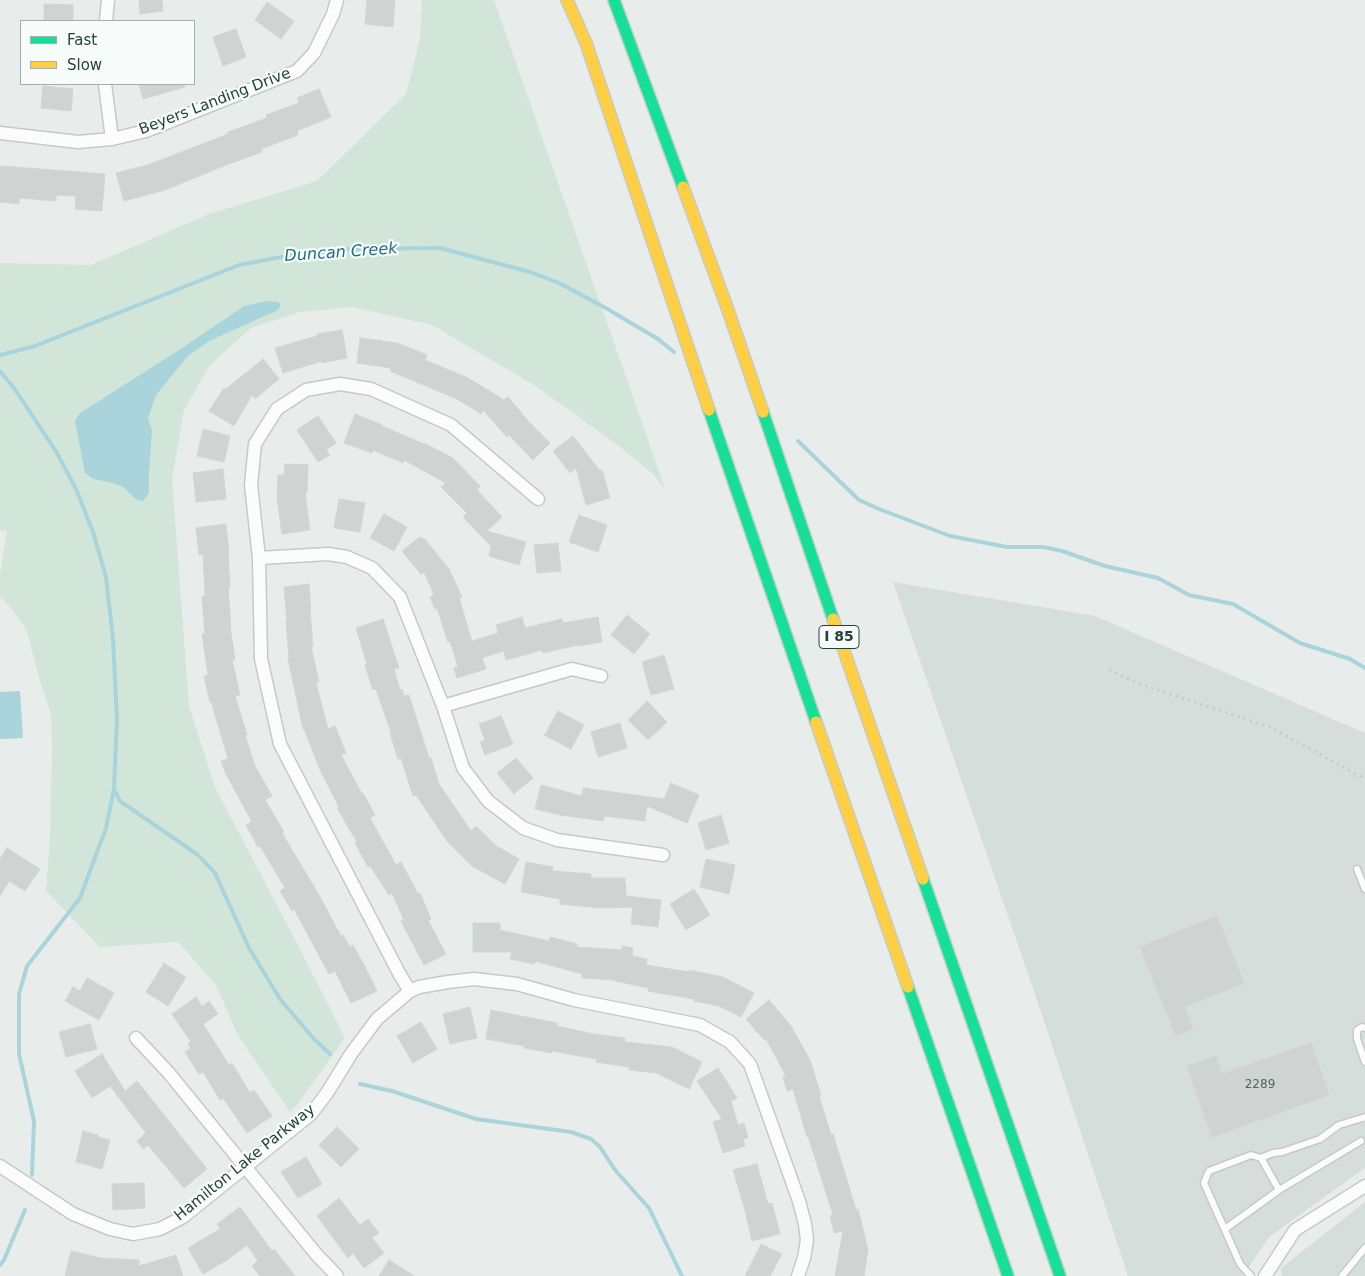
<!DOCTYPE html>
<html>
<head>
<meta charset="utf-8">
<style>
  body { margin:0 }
  #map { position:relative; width:1365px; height:1276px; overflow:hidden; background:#e8edeb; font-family:"DejaVu Sans",sans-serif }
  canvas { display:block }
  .legend { position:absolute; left:20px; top:20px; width:175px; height:65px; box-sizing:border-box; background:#f7fbf9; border:1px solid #a3b1ad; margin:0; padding:6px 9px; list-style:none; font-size:15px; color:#24423a }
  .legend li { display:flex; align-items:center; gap:10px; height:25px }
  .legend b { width:25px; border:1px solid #a3b1ad }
</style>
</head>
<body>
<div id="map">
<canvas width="1365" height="1276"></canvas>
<ul class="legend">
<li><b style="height:6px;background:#16e098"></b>Fast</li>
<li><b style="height:6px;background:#ffcf43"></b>Slow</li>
</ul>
</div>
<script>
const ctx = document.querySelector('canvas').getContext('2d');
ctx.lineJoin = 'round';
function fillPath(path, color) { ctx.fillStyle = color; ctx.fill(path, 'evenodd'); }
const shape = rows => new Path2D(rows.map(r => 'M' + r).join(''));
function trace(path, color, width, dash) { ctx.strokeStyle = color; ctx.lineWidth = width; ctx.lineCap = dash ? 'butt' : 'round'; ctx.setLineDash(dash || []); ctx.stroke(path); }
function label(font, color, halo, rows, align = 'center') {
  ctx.font = font + ' "DejaVu Sans",sans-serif'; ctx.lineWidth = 4.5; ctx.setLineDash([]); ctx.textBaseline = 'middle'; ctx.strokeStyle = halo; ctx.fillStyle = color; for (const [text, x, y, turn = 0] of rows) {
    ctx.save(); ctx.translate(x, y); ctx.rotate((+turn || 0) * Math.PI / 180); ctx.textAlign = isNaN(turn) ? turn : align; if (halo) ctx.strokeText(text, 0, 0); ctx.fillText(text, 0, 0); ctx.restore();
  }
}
const built = shape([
  [893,582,1095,616,1365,733,1365,1168,1269,1237,1243,1276,1128,1276,1040,1009],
  [1365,1202,1365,1276,1282,1276,1281,1268]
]);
const green = shape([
  [422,0,494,0,666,491,653,474,615,443,534,385,432,325,352,307,300,312,251,328,210,365,184,410,172,479,189,706,215,787,302,953,345,1038,298,1104,290,1112,237,1034,216,985,178,942,100,947,46,891,50,837,52,747,51,714,39,678,27,631,12,609,0,597,0,575,7,531,0,530,0,263,91,265,209,214,317,181,406,94,420,39]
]);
const water = shape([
  [267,301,278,302,281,305,278,310,209,341,188,356,156,395,148,418,152,430,149,473,149,493,143,501,137,500,123,487,109,482,93,479,85,473,75,421,80,413,176,352,244,306],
  [20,691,23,738,0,739,0,692]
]);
const stream = shape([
  [0,355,35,346,239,265,292,255,352,249,440,248,530,272,559,283,604,307,658,339,674,352],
  [0,371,14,388,57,453,76,489,93,532,106,577,113,639,117,719,114,789,106,828,80,898,27,966,19,994,19,1054,34,1121,32,1175],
  [798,441,859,500,879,509,950,536,1007,547,1043,547,1062,551,1105,566,1158,578,1189,595,1233,604,1300,643,1350,659,1365,668],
  [114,789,120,801,198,855,215,873,249,948,280,999,314,1039,330,1054],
  [360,1084,392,1091,476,1119,571,1132,591,1139,600,1147,615,1170,649,1208,682,1276],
  [0,1265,4,1260,25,1210]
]);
const building = shape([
  [139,0,162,0,163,11,140,14,139,0],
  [367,0,395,0,393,27,365,24,367,0],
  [267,2,294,21,281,39,255,20,267,2],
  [44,4,73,5,73,21,44,21,44,4],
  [236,29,246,57,223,66,213,37,236,29],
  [139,84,184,84,185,87,143,99,139,84],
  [43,86,73,89,71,111,41,108,43,86],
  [319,89,331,117,297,131,298,135,261,149,262,152,226,165,165,190,124,201,116,173,148,165,228,134,228,132,267,118,266,115,299,103,297,98,319,89],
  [0,166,105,174,102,211,75,209,76,196,56,195,56,201,19,198,19,204,0,202,0,166],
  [342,330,347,358,322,363,322,361,283,373,275,348,317,336,317,334,342,330],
  [360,338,397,343,427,355,425,360,468,378,504,400,508,397,529,422,550,443,533,460,509,435,507,437,483,410,481,414,457,399,390,371,391,368,357,363,360,338],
  [263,359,279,379,255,399,252,395,234,426,209,411,224,388,226,389,263,359],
  [355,414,382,425,382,426,424,444,424,443,453,458,480,486,477,490,502,517,487,531,526,542,519,565,489,556,491,546,463,517,467,513,441,487,446,483,404,460,403,463,373,450,372,453,344,443,355,414],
  [318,416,336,443,326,450,330,455,318,462,297,430,318,416],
  [203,429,230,436,224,462,197,456,203,429],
  [573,436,600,471,602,470,610,498,586,505,576,468,570,473,553,451,573,436],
  [285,464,308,465,307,493,305,493,310,530,282,534,277,498,278,475,284,475,285,464],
  [223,469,226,499,196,502,193,473,223,469],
  [339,499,365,503,360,532,334,528,339,499],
  [384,514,407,527,394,551,370,538,384,514],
  [579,515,607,525,598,552,569,542,579,515],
  [226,524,229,551,228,551,230,589,228,589,231,625,230,625,235,660,232,660,240,695,235,696,247,735,245,735,255,766,272,796,265,800,284,832,282,833,319,895,341,936,343,935,350,947,353,945,363,963,377,991,351,1003,335,971,329,974,294,909,292,911,280,891,285,888,260,846,258,847,246,825,252,822,225,772,221,761,228,759,211,701,210,702,204,676,208,675,202,634,205,634,202,596,205,596,203,554,199,555,196,528,226,524],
  [420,537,422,539,424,538,449,569,462,597,459,598,472,641,498,633,496,625,522,617,525,628,562,619,563,623,598,617,602,642,578,646,578,645,543,653,542,650,506,660,504,651,482,658,486,669,457,678,454,668,458,667,450,641,448,642,437,608,435,609,430,597,434,595,424,572,421,574,402,551,420,537],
  [558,543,561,571,537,573,534,545,558,543],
  [309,584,311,610,310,610,313,646,311,646,319,682,316,683,328,729,335,726,346,753,341,755,362,794,363,793,375,815,370,818,396,865,401,862,418,894,420,893,431,919,428,920,446,954,424,965,401,921,404,920,392,893,389,895,370,866,368,867,355,843,357,842,337,808,339,807,321,772,304,729,303,729,288,659,289,659,286,622,287,622,284,587,309,584],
  [627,615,650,634,634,654,611,635,627,615],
  [383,619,399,668,394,669,400,690,402,689,404,696,409,695,429,758,431,758,439,784,471,831,476,826,495,845,519,859,505,884,472,866,447,841,416,795,413,796,401,758,398,759,390,733,391,733,376,689,373,690,365,665,367,664,356,628,383,619],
  [664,655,674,689,651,695,642,662,664,655],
  [647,701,667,722,648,740,628,720,647,701],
  [558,711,584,725,571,749,544,735,550,729,547,731,558,711],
  [501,716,513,744,485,755,480,742,485,740,479,724,501,716],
  [620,723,627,748,598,757,591,732,620,723],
  [516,758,533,778,514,794,497,773,516,758],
  [671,783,699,795,687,823,647,806,645,821,604,816,603,821,560,815,535,809,541,785,582,796,583,788,664,799,671,783],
  [721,815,729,843,706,850,698,823,721,815],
  [7,848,40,869,25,891,9,881,0,896,0,859,7,848],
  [706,859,735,865,729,894,700,887,706,859],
  [526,862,553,867,552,871,591,874,591,878,625,878,626,896,661,900,658,927,631,924,633,907,601,908,560,904,560,899,521,892,526,862],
  [694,889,710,915,686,930,670,904,694,889],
  [1217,916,1244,983,1185,1007,1193,1029,1176,1036,1140,947,1217,916],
  [473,923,500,923,500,930,549,941,550,937,577,944,577,947,622,950,622,946,633,948,632,956,647,959,646,965,689,972,689,970,723,977,754,993,741,1017,719,1006,694,1001,694,999,648,991,649,988,615,981,616,980,582,978,582,974,535,961,534,964,510,959,512,952,473,952,473,923],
  [164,963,186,977,168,1006,146,992,164,963],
  [87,978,114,993,99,1020,65,1001,73,987,80,991,87,978],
  [196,997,202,1006,209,1001,218,1014,203,1024,229,1065,232,1063,250,1093,254,1090,272,1116,247,1133,223,1098,220,1100,203,1072,199,1074,185,1052,191,1048,188,1044,191,1042,172,1014,196,997],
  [769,1000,791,1026,810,1060,821,1095,819,1096,831,1135,833,1134,856,1210,858,1209,868,1250,864,1276,835,1276,843,1231,834,1233,830,1216,833,1215,808,1136,807,1137,793,1089,787,1091,783,1077,786,1076,766,1039,764,1040,746,1019,769,1000],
  [470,1007,477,1038,450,1044,443,1014,470,1007],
  [491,1010,557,1023,557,1026,593,1034,625,1038,625,1042,672,1047,702,1062,689,1089,656,1073,629,1070,629,1067,596,1062,596,1059,552,1051,552,1053,524,1048,524,1046,486,1039,491,1010],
  [421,1022,437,1049,413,1063,397,1036,421,1022],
  [90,1024,97,1049,66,1057,59,1032,90,1024],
  [1311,1043,1329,1095,1212,1137,1187,1066,1216,1056,1222,1074,1311,1043],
  [102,1054,125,1091,137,1081,207,1169,184,1188,148,1145,143,1149,137,1141,146,1133,110,1086,92,1098,75,1071,102,1054],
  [718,1068,737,1098,731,1101,738,1125,744,1123,748,1138,743,1139,745,1146,723,1153,713,1122,722,1119,697,1081,718,1068],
  [337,1127,359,1149,341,1167,319,1145,337,1127],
  [83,1131,98,1135,98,1137,110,1140,102,1169,76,1162,83,1131],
  [306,1157,322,1184,298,1198,281,1172,306,1157],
  [757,1164,768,1204,772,1203,780,1234,752,1241,745,1210,733,1170,757,1164],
  [144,1183,145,1208,113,1210,112,1184,144,1183],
  [339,1198,360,1225,368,1219,379,1233,372,1238,384,1253,364,1268,353,1253,348,1258,317,1216,339,1198],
  [240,1207,272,1251,274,1249,295,1276,260,1276,252,1266,258,1261,247,1245,227,1260,203,1274,188,1248,220,1229,217,1224,240,1207],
  [761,1244,782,1254,770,1276,745,1276,761,1244],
  [71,1251,101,1258,139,1260,139,1266,176,1255,183,1276,65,1276,71,1251],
  [389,1260,414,1276,379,1276,389,1260]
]);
const path = shape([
  [1109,670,1140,684,1270,727,1365,779]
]);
const lane = shape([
  [1357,869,1365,889],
  [1365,1028,1362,1027,1357,1030,1357,1039,1365,1062],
  [1261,1158,1273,1153,1282,1152,1320,1139,1339,1125,1365,1117],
  [1225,1229,1279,1190],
  [1251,1276,1240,1264,1204,1183,1209,1171,1251,1155,1261,1158,1279,1190,1361,1141],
  [1342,1276,1365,1248]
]);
const street = shape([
  [106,21,108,0],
  [105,84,112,139],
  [0,133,78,142,112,139,146,131,297,71,314,53,333,14,337,0],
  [259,558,328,554,347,557,372,568,400,597,443,706,572,669,601,676],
  [443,706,463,768,488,801,523,828,557,840,663,855],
  [410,991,419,987,448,982,474,979,517,984,574,1000,700,1025,730,1042,750,1064,799,1201,805,1224,807,1240,804,1258,798,1276],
  [136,1038,168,1072,316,1254,337,1276],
  [0,1166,73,1214,110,1229,133,1234,160,1229,183,1217,311,1114,327,1093,351,1054,377,1019,410,991,400,975,280,744,261,659,259,558,251,485,255,444,277,409,306,390,340,384,371,389,451,425,538,499],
  [1265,1276,1295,1230,1365,1186]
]);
const fast = shape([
  [614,0,683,187],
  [709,410,816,722],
  [763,412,833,619],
  [923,879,1060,1276],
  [908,987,1008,1276]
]);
const slow = shape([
  [567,0,586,43,709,410],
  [683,187,729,313,763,412],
  [833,619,923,879],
  [816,722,908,987]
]);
const numberNames = [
  ["2289",1260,1085]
];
const shields = [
  [839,637,40]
];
const shieldNames = [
  ["I 85",839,637]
];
const streetNames = [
  ["Beyers Landing Drive",215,102,-21],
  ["Hamilton Lake Parkway",245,1163,-39]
];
const waterNames = [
  ["Duncan Creek",341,253,-4]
];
fillPath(built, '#d6dedb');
fillPath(green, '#d1e6d8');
fillPath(water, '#a9d4db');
trace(stream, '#a9d4db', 4);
fillPath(building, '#cfd4d2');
trace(building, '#d1d6d4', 1);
trace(lane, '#c5cac8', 9);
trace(street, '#c5cac8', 15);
trace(fast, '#c3ccc9', 14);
trace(slow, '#c3ccc9', 14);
trace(path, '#c3ccca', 2.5, [2.5, 4]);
trace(lane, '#fcfcfc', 6);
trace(street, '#fcfcfc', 12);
trace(fast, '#16e098', 11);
trace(slow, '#ffcf43', 11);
label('12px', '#506761', null, numberNames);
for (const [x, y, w] of shields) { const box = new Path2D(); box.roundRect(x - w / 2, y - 11.5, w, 23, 4); ctx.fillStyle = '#f7fbf9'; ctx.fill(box); trace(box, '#24423a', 1); }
label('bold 14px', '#24423a', null, shieldNames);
label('15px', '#24423a', '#f7fbf9', streetNames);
label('italic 16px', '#1c6f80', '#f7fbf9', waterNames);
</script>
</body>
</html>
